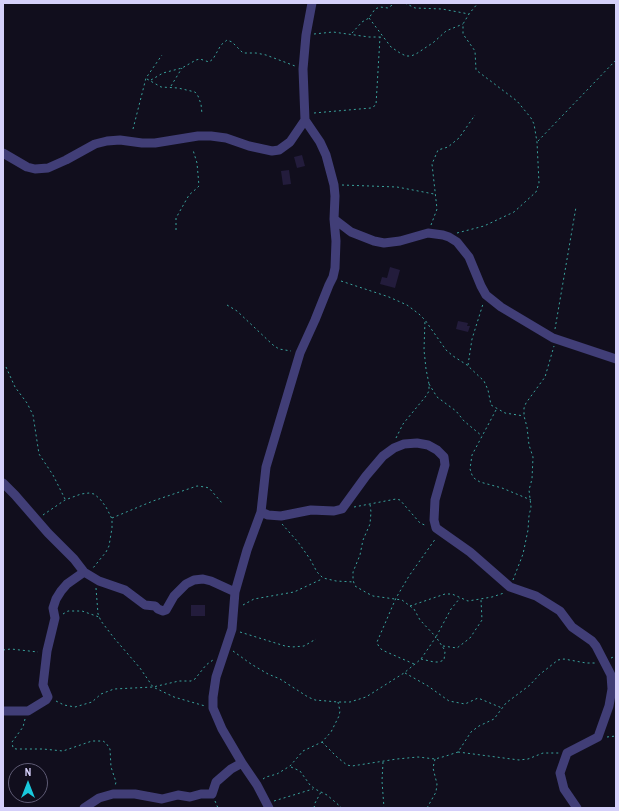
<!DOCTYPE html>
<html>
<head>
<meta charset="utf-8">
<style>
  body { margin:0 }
  #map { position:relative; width:619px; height:811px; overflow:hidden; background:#110e1d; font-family:"Archivo Narrow",sans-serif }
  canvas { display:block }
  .frame { position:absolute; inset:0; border:4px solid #d5d0fa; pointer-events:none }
  .north { position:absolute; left:8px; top:763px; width:40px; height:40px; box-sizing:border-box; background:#110e1d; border:1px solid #5f5c75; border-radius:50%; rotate:0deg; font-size:11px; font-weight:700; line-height:16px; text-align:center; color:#d5d0fa }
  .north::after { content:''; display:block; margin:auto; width:14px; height:18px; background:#19c8dc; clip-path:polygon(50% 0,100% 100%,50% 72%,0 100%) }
</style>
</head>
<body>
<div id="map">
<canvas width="619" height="811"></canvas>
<div class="frame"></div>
<div class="north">N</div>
</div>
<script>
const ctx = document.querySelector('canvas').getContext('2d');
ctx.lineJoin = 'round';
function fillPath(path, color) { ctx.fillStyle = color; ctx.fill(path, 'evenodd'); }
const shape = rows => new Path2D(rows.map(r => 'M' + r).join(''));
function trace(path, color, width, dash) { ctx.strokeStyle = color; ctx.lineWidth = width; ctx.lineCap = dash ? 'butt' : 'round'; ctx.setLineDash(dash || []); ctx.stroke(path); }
const building = shape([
  [302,155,305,166,297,168,294,157],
  [289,170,291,184,283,185,281,171],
  [390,267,400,270,395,288,380,284,382,277,387,278],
  [458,321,468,323,467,326,470,326,468,332,456,329],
  [191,605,205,605,205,616,191,616]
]);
const path = shape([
  [405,3,415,8,442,9,469,14],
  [369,18,391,47,400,53,406,56,411,56,416,54,434,42,446,31,463,24],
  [352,33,362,22,369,18,375,9,380,7,388,8,395,3],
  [314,34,333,32,369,37,382,37],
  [147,79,161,87,178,88,195,92,198,96,201,104,202,114],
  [151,80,163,73,182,68,196,60,200,59,209,62,213,59,221,45,227,40,232,42,243,53,256,53,266,55,295,66],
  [171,86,182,68],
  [314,113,371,108,376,105,380,37],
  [133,129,146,78,162,55],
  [538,141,616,60],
  [342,185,397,187,434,194],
  [431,225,437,209,432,164,438,150,448,147,459,138,475,115],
  [176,230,176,218,189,195,196,189,199,186,197,163,193,150],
  [457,233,484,226,514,212,536,192,539,183,537,142,534,124,531,118,517,101,476,70,475,51,463,34,463,24,469,14,478,3],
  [341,281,389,297,407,305,419,314,425,320,446,350,453,356,467,365,484,381,488,390,491,405,505,413,524,416],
  [227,305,237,311,273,345,279,349,291,351],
  [555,329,576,207],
  [468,365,472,339,483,304],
  [6,367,15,387,27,403,33,415,39,454,53,475,65,499],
  [429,384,437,397,456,411,464,421,482,436],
  [496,410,472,455,470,469,472,475,475,479,480,482,502,488,531,500],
  [396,438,403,424,426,396,429,391,429,384,426,369,424,350,425,320],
  [354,507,396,499,400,500,420,523,427,526],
  [43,515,65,500,81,494,89,493,94,494,100,499,106,507,112,519,112,528,109,546,106,552,93,568],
  [112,518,153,501,197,486,205,487,209,488,222,503],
  [282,524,298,542,310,559,317,572,323,578,336,581,354,582],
  [513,580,523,554,528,530,529,516,531,507,529,490,532,479,533,457,529,445,527,427,524,416,524,408,526,403,545,377,554,346],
  [96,588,98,614,101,621,114,638,140,668,153,687,174,697,205,706],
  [243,605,254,599,294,592,322,579],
  [410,606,445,594,452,594,468,601,492,597,504,593],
  [63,614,68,611,82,611,99,617],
  [240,632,285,646,292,647,304,646,316,639],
  [443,646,457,648,470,638,482,620,481,600],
  [3,650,11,649,38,652],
  [233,651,251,664,268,674,280,679,308,697,315,700,338,702,350,702,366,697,404,673,421,659,436,637,420,620,414,609,402,600,373,596,367,593,355,586,353,580,353,572,360,555,363,540,370,524,371,512,370,504],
  [611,658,616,656],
  [421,659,434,662,439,662,444,660,445,652,444,649,436,637,451,609,460,598],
  [414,664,382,650,378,645,377,642,396,598,409,576,436,538],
  [405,673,428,686,449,701,465,704,478,698,502,708],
  [56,701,64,705,75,707,92,702,101,694,114,689,153,687,179,681,191,681,195,679,206,665,213,660],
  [25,719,23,727,12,742,13,748,16,749,43,749,63,751,92,741,103,741,106,743,110,749,111,767,116,782,115,786],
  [607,737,616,736],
  [322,742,338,758,347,765,352,766,397,759,418,757,435,759,446,756,458,752,471,732,479,726,494,719,506,703,530,685,539,675,558,660,564,659,586,663,595,663],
  [458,752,519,760,528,759,543,753,559,753],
  [383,762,382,781,384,808],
  [291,767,300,771,310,785,315,789,327,795,342,808],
  [263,779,266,777,277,774,290,766,303,751,322,742,331,732,339,716,340,711,338,702],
  [215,801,218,808],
  [274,801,313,789],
  [314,808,315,803,321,792],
  [427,808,436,792,437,784,433,768,435,759]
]);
const minor = shape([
  [3,153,27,167,35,169,48,168,66,160,95,144,107,141,120,140,142,143,155,143,198,136,211,136,226,138,249,146,272,151,279,150,290,142,305,120],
  [334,219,351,232,374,241,384,243,400,241,428,233,443,235,449,237,457,242,469,257,481,286,486,295,501,307,553,338,616,359],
  [3,483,15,495,48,533,74,559,84,572,99,581,125,590,145,605,155,606,158,609,163,611,166,610,174,596,186,584,194,580,203,579,211,581,235,592],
  [261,512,268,515,281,516,311,510,334,511,342,509,366,476,383,456,394,448,404,444,417,443,428,445,437,450,444,457,445,465,435,500,434,520,436,528,470,552,510,587,536,596,560,611,572,627,592,641,596,646,611,675,612,689,609,706,598,737,567,753,560,773,564,789,577,808],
  [3,711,28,711,46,700,48,697,43,685,47,651,55,618,53,608,56,599,61,591,67,584,84,572],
  [84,808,99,798,113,794,135,794,162,799,178,795,190,797,201,794,212,794,216,782,231,769,242,763],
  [269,808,257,785,242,763,222,729,213,708,213,697,216,677,232,629,235,592,247,550,261,512,266,467,300,353,315,320,329,285,333,277,335,268,336,241,334,219,335,196,334,185,326,155,320,142,305,120,303,69,306,35,312,3]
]);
fillPath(building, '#231c3c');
trace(path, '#3aa39d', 1, [2, 3]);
trace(minor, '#413e77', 9);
</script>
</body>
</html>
